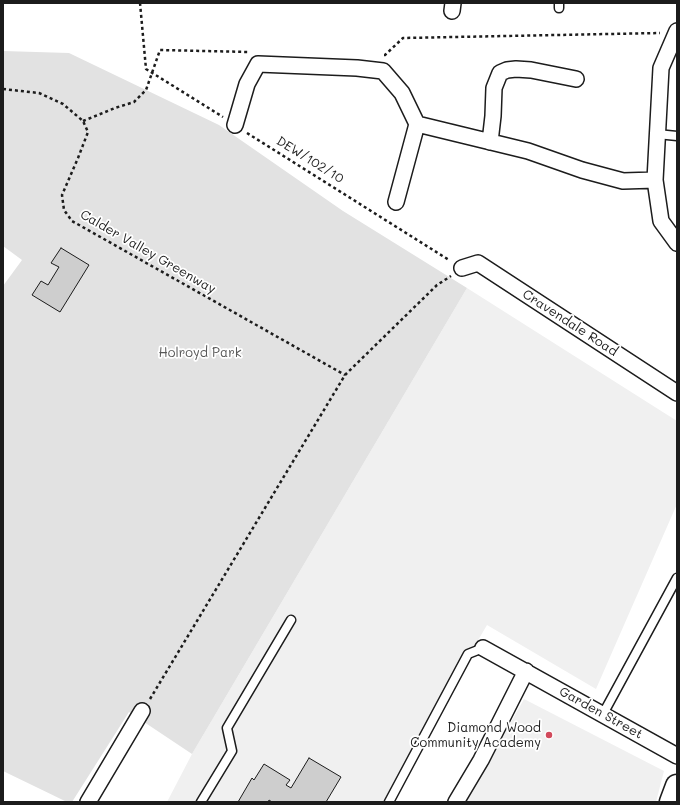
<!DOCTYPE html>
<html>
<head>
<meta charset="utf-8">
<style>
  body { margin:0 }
  #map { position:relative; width:680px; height:805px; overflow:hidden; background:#fff; font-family:Mali,sans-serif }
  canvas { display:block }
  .frame { position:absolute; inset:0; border:4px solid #1c1c1c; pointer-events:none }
</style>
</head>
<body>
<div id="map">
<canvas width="680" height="805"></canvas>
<div class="frame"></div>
</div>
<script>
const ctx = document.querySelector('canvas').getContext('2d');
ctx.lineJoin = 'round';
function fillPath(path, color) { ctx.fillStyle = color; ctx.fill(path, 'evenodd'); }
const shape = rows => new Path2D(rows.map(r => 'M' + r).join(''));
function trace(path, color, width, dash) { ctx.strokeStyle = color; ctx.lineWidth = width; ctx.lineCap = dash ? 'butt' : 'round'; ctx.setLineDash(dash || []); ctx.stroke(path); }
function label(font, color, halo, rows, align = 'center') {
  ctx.font = font + ' Mali,sans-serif'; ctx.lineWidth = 3.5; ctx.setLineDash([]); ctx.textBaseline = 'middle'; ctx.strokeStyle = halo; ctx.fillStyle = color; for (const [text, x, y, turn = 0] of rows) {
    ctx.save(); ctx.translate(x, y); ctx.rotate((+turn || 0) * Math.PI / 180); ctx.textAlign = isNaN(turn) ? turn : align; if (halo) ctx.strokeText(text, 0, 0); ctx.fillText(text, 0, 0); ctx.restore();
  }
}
const built = shape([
  [467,288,677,421,677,504,596,689,487,625,470,654,392,802,167,802,192,754],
  [524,699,664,771,656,802,466,802]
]);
const green = shape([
  [3,51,69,53,219,125,343,211,467,288,192,754,129,712,72,802,67,802,3,771,3,286,22,260,3,246]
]);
const building = shape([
  [61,248,89,265,60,312,32,295,41,281,48,285,59,267,51,263,61,248],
  [309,758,341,777,326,802,272,802,269,800,268,802,238,802,252,778,254,780,264,764,290,780,286,785,291,788,309,758]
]);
const path = shape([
  [140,3,146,69,223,117],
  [384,55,385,55,403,38,660,33],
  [3,89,39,93,63,104,83,121,88,132,78,158,62,195,64,210,72,221,345,375],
  [83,121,115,108,134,102,146,90,160,50,249,52],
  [247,133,449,260],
  [150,699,345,375,437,285,451,276]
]);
const lane = shape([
  [559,8,559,3],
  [657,134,677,136],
  [603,714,677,578],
  [201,802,232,751,227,728,291,620],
  [389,802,468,654,483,648]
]);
const street = shape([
  [452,11,453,3],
  [677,31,661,68,655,180,661,221,677,243],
  [417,124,528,151,582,170,623,181,655,180],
  [235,125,247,84,258,64,357,68,383,71,402,93,417,124],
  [490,142,493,116,494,88,500,73,507,70,516,69,531,70,576,79],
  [396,202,417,124],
  [462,268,478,263,677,393],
  [483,648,677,756],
  [88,802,142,711],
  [456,802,481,760,526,671]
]);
const secondary = shape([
  [671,802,677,786]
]);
const markers = [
  [549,735,4,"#d1495b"]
];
const streetNames = [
  ["DEW/102/10",310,160,32],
  ["Calder Valley Greenway",148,252,30],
  ["Cravendale Road",570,323,33],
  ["Garden Street",601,713,29]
];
const parkNames = [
  ["Holroyd Park",200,353]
];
const poiNames = [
  ["Diamond Wood",541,728],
  ["Community Academy",541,743]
];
fillPath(built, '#f0f0f0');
fillPath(green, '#e2e2e2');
fillPath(building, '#cecece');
trace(building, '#1c1c1c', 1);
trace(lane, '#1c1c1c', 11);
trace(street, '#1c1c1c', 18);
trace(secondary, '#1c1c1c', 25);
trace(path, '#1c1c1c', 2.5, [3, 3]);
trace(lane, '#fff', 8);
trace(street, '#fff', 15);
trace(secondary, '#fff', 22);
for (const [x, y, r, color] of markers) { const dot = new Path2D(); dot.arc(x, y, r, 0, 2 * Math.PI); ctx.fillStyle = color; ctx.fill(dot); trace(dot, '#fff', 1.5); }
label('13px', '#1c1c1c', '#fff', streetNames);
label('13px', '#575757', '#fff', parkNames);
label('13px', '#1c1c1c', '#fff', poiNames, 'right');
</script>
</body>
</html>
